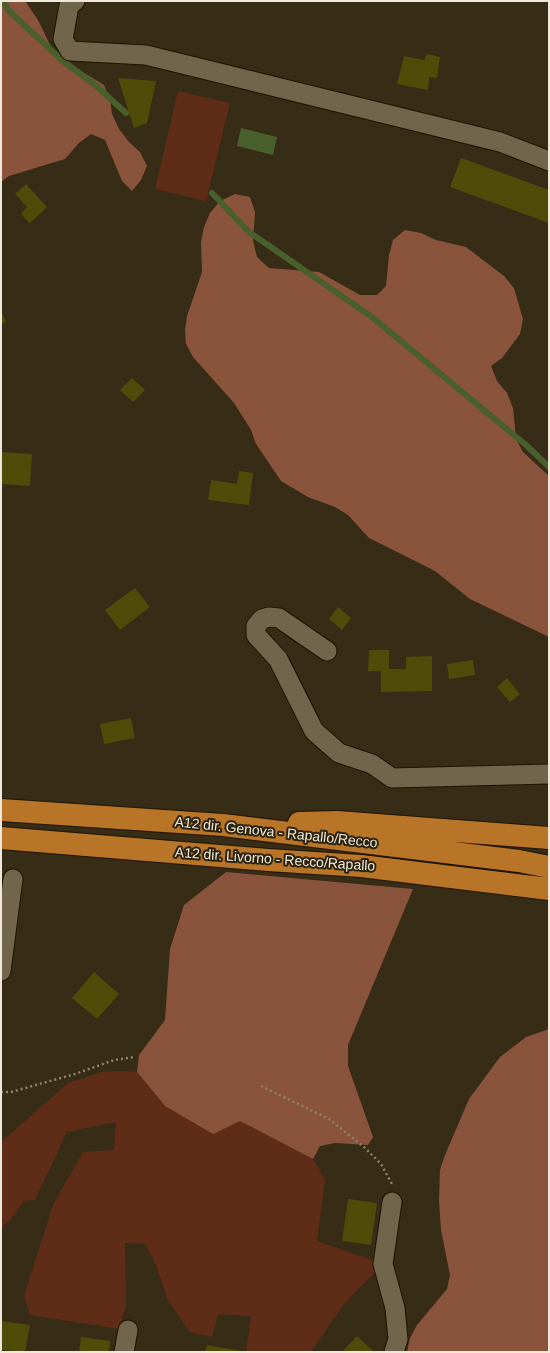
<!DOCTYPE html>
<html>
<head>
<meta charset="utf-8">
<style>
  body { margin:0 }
  #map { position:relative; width:550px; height:1353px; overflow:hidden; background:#372c15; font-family:Helvetica,sans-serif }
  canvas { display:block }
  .frame { position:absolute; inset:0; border:2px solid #eee8da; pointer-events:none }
</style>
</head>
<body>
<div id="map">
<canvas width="550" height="1353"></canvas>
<div class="frame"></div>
</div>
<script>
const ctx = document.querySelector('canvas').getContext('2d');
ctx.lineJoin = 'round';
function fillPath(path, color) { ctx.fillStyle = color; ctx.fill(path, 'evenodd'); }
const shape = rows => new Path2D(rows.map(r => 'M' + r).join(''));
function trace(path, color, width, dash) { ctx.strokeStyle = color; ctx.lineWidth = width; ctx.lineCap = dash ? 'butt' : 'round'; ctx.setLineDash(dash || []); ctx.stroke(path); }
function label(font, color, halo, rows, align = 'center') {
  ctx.font = font + ' Helvetica,sans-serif'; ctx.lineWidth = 4; ctx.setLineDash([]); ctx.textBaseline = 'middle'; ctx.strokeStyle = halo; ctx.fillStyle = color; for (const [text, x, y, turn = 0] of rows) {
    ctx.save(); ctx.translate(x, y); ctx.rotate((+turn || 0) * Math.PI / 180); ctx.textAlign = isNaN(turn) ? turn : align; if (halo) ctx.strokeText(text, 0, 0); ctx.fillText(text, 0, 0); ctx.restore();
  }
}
const green = shape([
  [178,91,230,103,206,201,155,189],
  [120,1071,137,1072,165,1106,240,1121,313,1159,325,1179,317,1241,383,1264,343,1305,311,1352,246,1352,251,1316,218,1314,212,1337,190,1332,168,1300,156,1265,145,1244,125,1243,126,1305,119,1329,30,1315,24,1296,53,1205,83,1152,114,1150,116,1122,67,1132,35,1200,24,1201,11,1219,1,1228,1,1142,68,1083,102,1072]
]);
const forest = shape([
  [1,1,25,1,38,20,52,49,63,60,104,85,110,99,112,114,119,129,129,142,140,152,147,166,141,180,132,191,122,181,105,140,91,134,79,143,65,159,9,176,1,182],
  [235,194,250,197,255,212,253,241,257,257,269,268,319,272,360,295,377,295,386,286,389,255,393,240,405,230,421,233,436,240,466,247,504,276,514,288,523,319,520,334,502,358,491,366,497,381,507,393,513,408,516,439,523,452,549,476,549,637,470,599,435,571,369,538,348,515,335,507,308,497,281,481,256,444,251,430,234,403,193,357,186,344,185,330,187,316,202,272,201,242,204,227,210,213,220,201],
  [226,872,413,889,348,1045,348,1066,373,1137,368,1145,335,1143,320,1146,313,1159,240,1121,213,1134,165,1106,137,1072,139,1055,165,1020,170,949,184,905],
  [549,1029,549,1352,407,1352,410,1338,417,1325,447,1289,450,1275,441,1230,439,1200,440,1170,445,1155,469,1099,500,1057,526,1037]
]);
const water = shape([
  [241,128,277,137,273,155,237,146]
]);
const stream = shape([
  [3,1,9,11,63,61,94,84,126,113],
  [212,193,249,232,372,317,526,445,549,467]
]);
const building = shape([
  [427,54,440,57,437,78,429,77,428,90,397,84,404,56,424,60],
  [118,78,156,81,147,123,134,128],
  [461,158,549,190,549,223,450,187],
  [26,184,47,207,30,223,21,214,27,207,15,194],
  [1,311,6,322,1,324],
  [132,378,145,390,133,402,120,390],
  [1,452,32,454,30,486,2,484],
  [239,471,253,473,249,505,208,500,211,480,237,484],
  [135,588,150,607,120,630,105,610],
  [338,607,351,618,342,630,329,619],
  [369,650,389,650,389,669,406,669,406,657,432,656,432,691,381,692,381,671,368,671],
  [473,660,475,675,449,679,447,664],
  [507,678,520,694,510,702,497,687],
  [131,718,135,738,104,744,100,724],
  [94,972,119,994,97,1019,72,998],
  [348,1199,377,1203,371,1245,342,1241],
  [1,1321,30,1325,25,1352,1,1350],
  [357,1336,374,1352,342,1352],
  [81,1337,110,1341,109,1352,79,1352],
  [207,1345,242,1351,242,1352,205,1352]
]);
const path = shape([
  [261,1086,329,1119,364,1147,381,1164,392,1184],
  [1,1092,11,1092,75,1074,114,1060,135,1057]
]);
const minor = shape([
  [75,1,69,6,63,39,70,51,146,55,500,142,549,161],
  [327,651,279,618,269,617,262,619,256,626,256,635,278,659,314,731,339,753,372,764,392,778,549,774],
  [1,971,13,879],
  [392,1202,383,1264,395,1308,398,1339,394,1352],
  [124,1352,128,1330]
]);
const motorway = shape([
  [1,810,223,825,519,861,549,867],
  [299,823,337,822,549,838],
  [1,838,268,860,361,866,549,889]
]);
const streetNames = [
  ["A12 dir. Genova - Rapallo/Recco",276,833,6],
  ["A12 dir. Livorno - Recco/Rapallo",275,860,4]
];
fillPath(green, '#5f2d17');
fillPath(forest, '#8a533b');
fillPath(water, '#49602c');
trace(stream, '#49602c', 6);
fillPath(building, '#4f4c0a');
trace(minor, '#1e1400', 21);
trace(motorway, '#1e1400', 24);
trace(path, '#8d8471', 2.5, [2, 3]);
trace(minor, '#71654c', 19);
trace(motorway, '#b87427', 22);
label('14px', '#eee8da', '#2c220b', streetNames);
</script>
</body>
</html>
